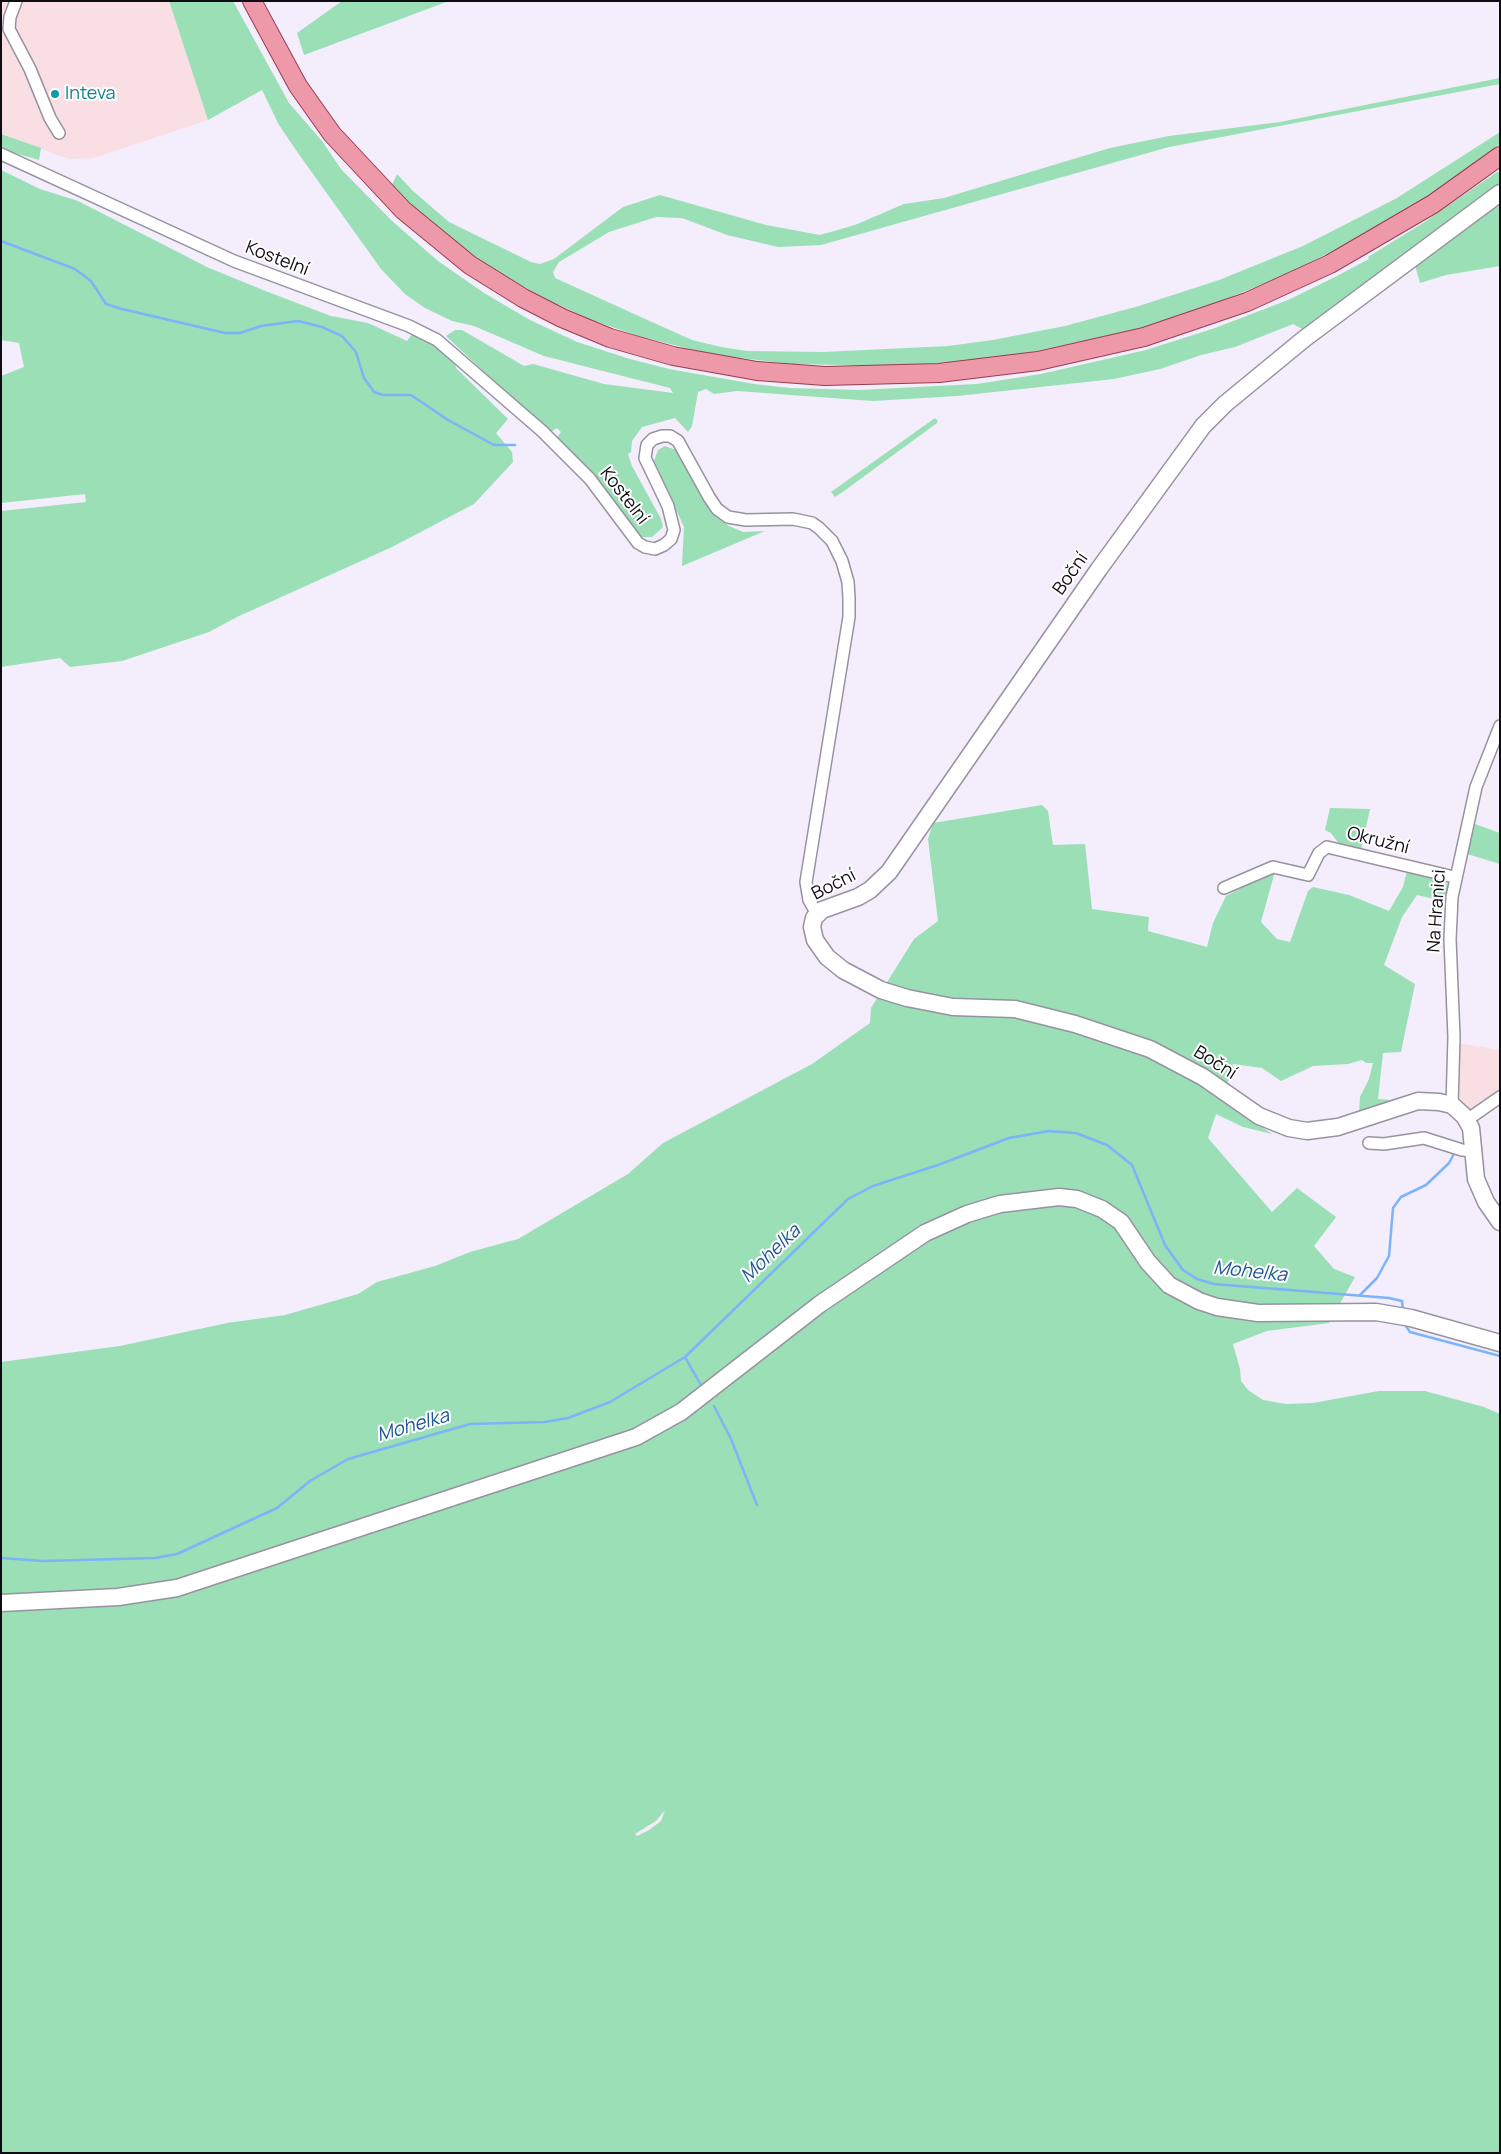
<!DOCTYPE html>
<html>
<head>
<meta charset="utf-8">
<style>
  body { margin:0 }
  #map { position:relative; width:1501px; height:2154px; overflow:hidden; background:#f3edfc; font-family:Manrope,sans-serif }
  canvas { display:block }
  .frame { position:absolute; inset:0; border:2px solid #0f0d12; pointer-events:none }
</style>
</head>
<body>
<div id="map">
<canvas width="1501" height="2154"></canvas>
<div class="frame"></div>
</div>
<script>
const ctx = document.querySelector('canvas').getContext('2d');
ctx.lineJoin = 'round';
function fillPath(path, color) { ctx.fillStyle = color; ctx.fill(path, 'evenodd'); }
const shape = rows => new Path2D(rows.map(r => 'M' + r).join(''));
function trace(path, color, width, dash) { ctx.strokeStyle = color; ctx.lineWidth = width; ctx.lineCap = dash ? 'butt' : 'round'; ctx.setLineDash(dash || []); ctx.stroke(path); }
function label(font, color, halo, rows, align = 'center') {
  ctx.font = font + ' Manrope,sans-serif'; ctx.lineWidth = 4; ctx.setLineDash([]); ctx.textBaseline = 'middle'; ctx.strokeStyle = halo; ctx.fillStyle = color; for (const [text, x, y, turn = 0] of rows) {
    ctx.save(); ctx.translate(x, y); ctx.rotate((+turn || 0) * Math.PI / 180); ctx.textAlign = isNaN(turn) ? turn : align; if (halo) ctx.strokeText(text, 0, 0); ctx.fillText(text, 0, 0); ctx.restore();
  }
}
const industrial = shape([
  [1,1,169,1,208,120,93,158,69,159,1,134],
  [1458,1043,1500,1050,1500,1093,1468,1115,1459,1104,1458,1098,1456,1079]
]);
const green = shape([
  [169,1,233,1,289,103,322,141,341,169,391,220,438,261,484,293,530,320,577,342,630,359,669,369,754,384,790,388,859,390,977,384,1041,374,1146,350,1215,328,1288,300,1335,277,1369,259,1368,257,1423,223,1497,172,1500,173,1500,188,1308,332,1293,324,1235,347,1201,355,1160,369,1114,379,957,396,873,401,737,391,714,394,706,389,698,392,692,426,688,432,675,418,642,427,632,441,631,452,628,454,632,466,661,519,663,527,652,537,642,537,595,477,556,439,561,432,557,428,549,433,446,336,455,330,462,330,524,366,533,364,604,384,673,393,670,388,544,356,474,326,452,321,425,308,405,294,381,269,298,153,279,125,262,90,208,120],
  [342,1,449,1,304,55,297,33],
  [1500,78,1500,84,1169,147,821,245,778,247,727,235,682,218,656,217,609,232,559,262,553,272,555,278,643,318,692,340,721,347,747,351,824,352,948,346,993,340,1065,326,1139,306,1219,280,1303,246,1397,198,1500,132,1500,144,1428,196,1359,238,1278,278,1208,306,1141,328,1036,351,978,360,896,366,792,364,714,355,638,336,589,319,544,298,497,272,454,241,391,187,397,174,413,191,449,222,531,262,540,264,554,259,623,207,660,195,766,225,820,235,855,225,904,204,944,198,1110,148,1169,136,1280,122],
  [1,134,41,148,39,160,1,149],
  [1,170,40,189,78,201,209,268,268,292,331,316,368,323,407,341,412,334,422,337,455,361,456,368,508,419,496,433,512,452,513,462,474,504,392,547,237,617,209,632,122,661,70,667,60,658,1,667,1,511,86,502,85,494,1,503,1,376,24,367,19,343,1,340],
  [1500,201,1500,266,1446,275,1420,283,1415,265],
  [935,418,938,421,937,423,844,491,835,497,831,492],
  [665,446,676,450,716,517,729,526,743,532,765,531,682,566,684,527,654,461,658,450],
  [1042,805,1048,811,1053,845,1085,844,1092,909,1149,917,1148,931,1207,947,1213,923,1226,896,1275,871,1261,922,1277,939,1290,942,1308,891,1313,887,1349,895,1389,911,1403,887,1407,871,1439,877,1449,886,1449,902,1417,895,1402,917,1384,965,1415,984,1401,1052,1383,1053,1378,1099,1390,1100,1385,1107,1359,1114,1360,1097,1369,1079,1373,1063,1366,1063,1362,1060,1348,1064,1313,1066,1281,1081,1262,1068,1233,1064,1227,1086,1190,1078,1272,1134,1243,1127,1216,1114,1208,1138,1272,1212,1297,1188,1336,1217,1314,1246,1334,1269,1355,1277,1329,1323,1267,1331,1233,1344,1240,1369,1241,1381,1248,1390,1263,1400,1286,1404,1313,1403,1379,1391,1425,1391,1484,1407,1500,1414,1500,2153,1,2153,1,1362,120,1346,227,1323,285,1315,358,1294,377,1282,435,1266,470,1252,518,1239,628,1174,663,1143,812,1064,870,1023,871,1008,914,939,938,921,928,839,933,823],
  [665,1810,661,1821,649,1830,637,1836,635,1834,656,1821],
  [1330,808,1370,809,1361,850,1340,845,1331,833,1325,830],
  [1472,823,1500,833,1500,864,1464,853]
]);
const stream = shape([
  [1,241,75,269,91,281,106,304,122,309,225,333,240,333,261,326,298,321,322,327,342,336,356,352,364,378,374,392,383,395,411,395,448,420,494,445,515,445],
  [1360,1295,1377,1278,1389,1256,1393,1208,1401,1197,1426,1185,1449,1163,1455,1152],
  [1404,1323,1410,1332,1500,1356],
  [685,1357,702,1387],
  [714,1406,731,1439,757,1505],
  [1,1558,43,1561,155,1558,177,1554,277,1508,310,1481,348,1459,470,1424,545,1422,568,1418,610,1402,685,1357,848,1199,873,1186,938,1165,1009,1138,1049,1131,1076,1133,1107,1145,1132,1165,1165,1245,1183,1270,1197,1279,1214,1284,1389,1298,1402,1301,1403,1310]
]);
const street = shape([
  [16,1,10,17,9,29,30,69,50,118,59,133],
  [1,154,234,261,409,326,437,340,542,431,590,479,638,543,645,547,655,549,664,545,671,539,674,530,668,506,645,458,647,445,653,439,662,436,670,436,678,441,709,497,717,509,728,517,746,520,793,519,812,523,819,528,832,541,842,561,848,582,849,598,849,617,806,882,809,900,817,914],
  [1224,888,1273,867,1308,875,1319,853,1327,847,1454,877],
  [1452,1105,1454,1037,1450,939,1452,897,1476,787,1500,726],
  [1467,1120,1500,1097],
  [1369,1143,1384,1144,1424,1138,1462,1150,1473,1151]
]);
const secondary = shape([
  [1500,193,1304,339,1225,404,1203,426,1099,569,889,872,870,890,858,897,822,910,814,918,812,927,815,940,827,957,843,970,881,990,907,998,953,1007,1015,1009,1075,1024,1150,1049,1203,1077,1259,1116,1289,1128,1307,1131,1338,1127,1418,1101,1439,1102,1452,1105,1464,1116,1471,1128,1476,1179,1486,1202,1500,1222],
  [1,1603,118,1597,177,1588,636,1437,681,1412,820,1304,925,1233,967,1214,1000,1204,1059,1197,1077,1199,1102,1209,1121,1222,1148,1262,1169,1285,1199,1301,1217,1307,1258,1313,1376,1312,1411,1318,1500,1343]
]);
const primary = shape([
  [252,1,298,86,332,134,403,210,470,265,523,298,562,318,610,338,673,356,757,371,825,376,939,373,1038,361,1144,337,1247,302,1330,264,1433,204,1500,156]
]);
const markers = [
  [55,94,5,"#0f9aa8"]
];
const cultureNames = [
  ["Inteva",65,94]
];
const streetNames = [
  ["Kostelní",277,259,21],
  ["Kostelní",624,496,52],
  ["Boční",1071,574,-55],
  ["Okružní",1378,841,14],
  ["Boční",834,885,-27],
  ["Na Hranici",1437,911,-86],
  ["Boční",1215,1063,32]
];
const waterNames = [
  ["Mohelka",771,1254,-44],
  ["Mohelka",1250,1272,6],
  ["Mohelka",413,1426,-16]
];
fillPath(industrial, '#f9dfe4');
fillPath(green, '#9adfb6');
trace(stream, '#7bb4f8', 2.5);
trace(street, '#9792a0', 14);
trace(secondary, '#9792a0', 19);
trace(primary, '#993c50', 20);
trace(street, '#fff', 11);
trace(secondary, '#fff', 16);
trace(primary, '#e9a', 18);
for (const [x, y, r, color] of markers) { const dot = new Path2D(); dot.arc(x, y, r, 0, 2 * Math.PI); ctx.fillStyle = color; ctx.fill(dot); trace(dot, '#fefefe', 2); }
label('18px', '#0d838f', '#fefefe', cultureNames, 'left');
label('18px', '#0f0d12', '#fefefe', streetNames);
label('italic 19px', '#1e5593', '#fefefe', waterNames);
</script>
</body>
</html>
